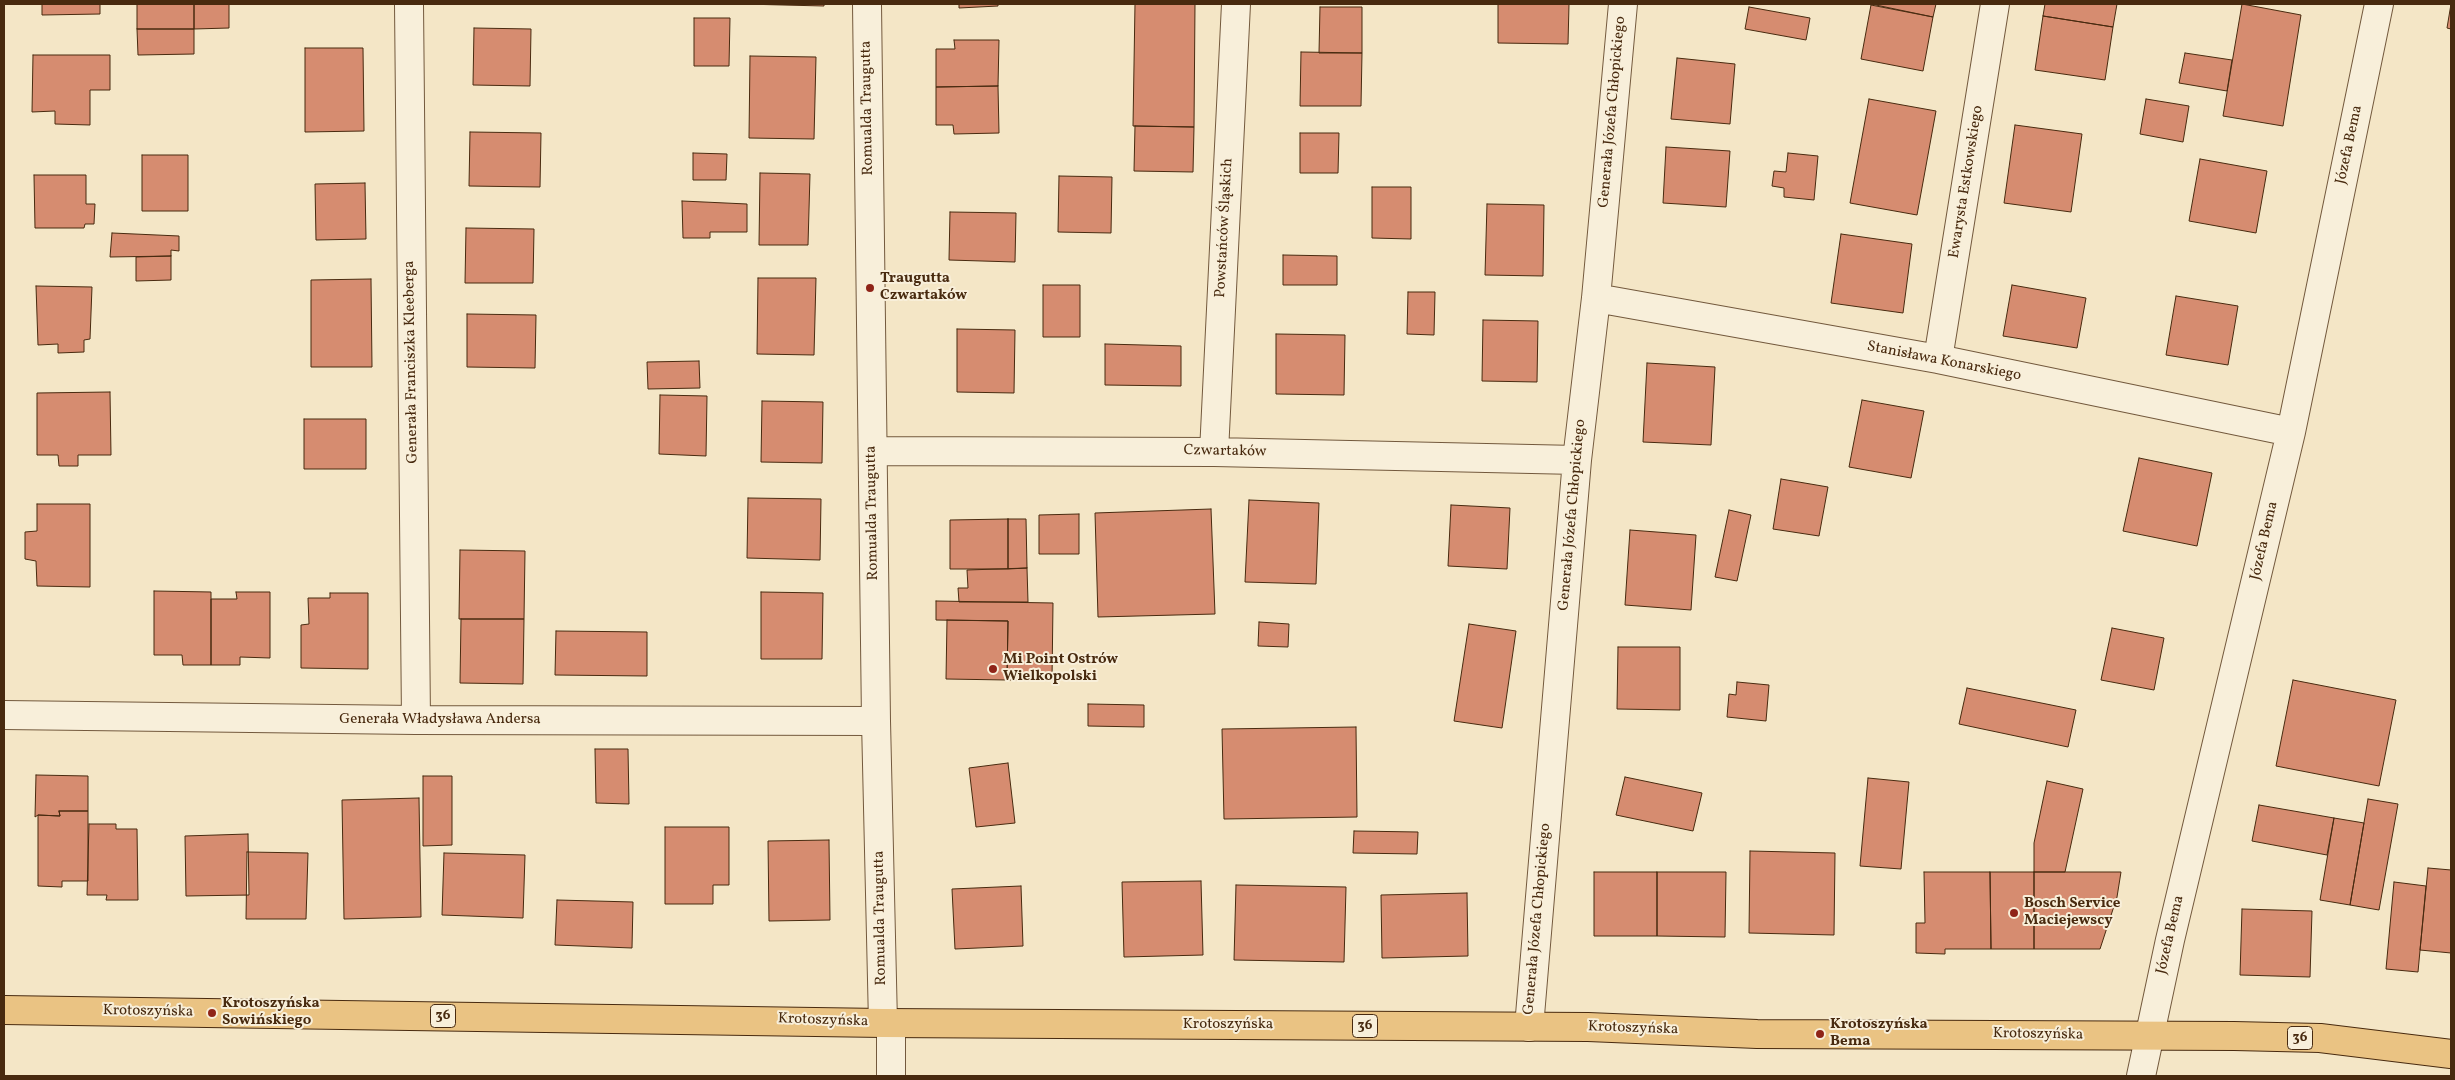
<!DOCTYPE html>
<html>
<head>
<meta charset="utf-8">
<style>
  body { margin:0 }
  #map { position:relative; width:2455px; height:1080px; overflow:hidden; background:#f4e6c6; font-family:Vollkorn,serif }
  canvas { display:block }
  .frame { position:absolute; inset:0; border:5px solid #482a0f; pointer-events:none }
</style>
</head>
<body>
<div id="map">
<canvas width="2455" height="1080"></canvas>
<div class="frame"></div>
</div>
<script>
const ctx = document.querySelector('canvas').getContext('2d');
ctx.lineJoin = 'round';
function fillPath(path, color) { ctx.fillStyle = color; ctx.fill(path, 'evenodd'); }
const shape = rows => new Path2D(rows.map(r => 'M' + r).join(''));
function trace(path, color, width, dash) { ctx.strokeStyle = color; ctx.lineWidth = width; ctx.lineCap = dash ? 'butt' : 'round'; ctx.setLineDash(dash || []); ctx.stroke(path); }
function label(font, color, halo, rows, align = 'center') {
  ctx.font = font + ' Vollkorn,serif'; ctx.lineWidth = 4; ctx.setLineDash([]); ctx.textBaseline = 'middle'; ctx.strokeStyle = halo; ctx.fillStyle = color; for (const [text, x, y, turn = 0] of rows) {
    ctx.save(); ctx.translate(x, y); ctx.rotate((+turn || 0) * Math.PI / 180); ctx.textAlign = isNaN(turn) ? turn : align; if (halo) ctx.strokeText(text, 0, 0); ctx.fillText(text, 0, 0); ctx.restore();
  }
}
const building = shape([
  [42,4,100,4,100,14,42,15,42,4],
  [137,4,194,4,194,29,137,29,137,4],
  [194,4,229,4,229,28,194,29,194,4],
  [743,4,824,4,824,6,743,4],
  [959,4,998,4,998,6,959,8,959,4],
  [1135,4,1195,4,1194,127,1133,126,1135,4],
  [1498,4,1569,4,1568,44,1498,43,1498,4],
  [1871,4,1936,4,1933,17,1871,4],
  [2045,4,2117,4,2113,27,2043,16,2045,4],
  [2242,4,2301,15,2283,126,2223,116,2242,4],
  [2451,4,2451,29,2447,28,2451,4],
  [1871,5,1933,17,1923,71,1861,59,1871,5],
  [1320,7,1362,7,1362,53,1319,53,1320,7],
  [1749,7,1810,18,1806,40,1745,29,1749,7],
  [2043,16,2113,27,2105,80,2035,70,2043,16],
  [694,18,730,18,729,66,694,66,694,18],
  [474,28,531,29,530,86,473,85,474,28],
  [137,29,194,29,194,54,138,55,137,29],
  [954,40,999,40,998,86,936,87,936,49,955,49,954,40],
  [305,48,363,48,364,131,305,132,305,48],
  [1301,52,1362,53,1361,106,1300,106,1301,52],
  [2185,53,2232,60,2227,91,2179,83,2185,53],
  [33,55,110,55,110,90,90,90,90,125,55,124,55,111,32,112,33,55],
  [750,56,816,57,814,139,749,138,750,56],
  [1677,58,1735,64,1730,124,1671,119,1677,58],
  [998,86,999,133,954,134,953,125,936,125,936,87,998,86],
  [1869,99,1936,111,1917,215,1850,203,1869,99],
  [2146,99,2189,106,2183,142,2140,134,2146,99],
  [2015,125,2082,134,2071,212,2004,203,2015,125],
  [1135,126,1194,127,1193,172,1134,171,1135,126],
  [470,132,541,133,540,187,469,186,470,132],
  [1300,133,1339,133,1338,173,1300,173,1300,133],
  [1666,147,1730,151,1726,207,1663,203,1666,147],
  [693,153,727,154,726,180,693,180,693,153],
  [1788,153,1818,156,1814,200,1784,197,1784,188,1772,186,1774,171,1786,172,1788,153],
  [142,155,188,155,188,211,142,211,142,155],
  [2200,159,2267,171,2256,233,2189,221,2200,159],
  [760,173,810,174,808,245,759,245,760,173],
  [34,175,86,175,86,204,95,204,94,224,85,224,84,228,35,228,34,175],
  [1059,176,1112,177,1111,233,1058,232,1059,176],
  [365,183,366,239,316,240,315,184,365,183],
  [1372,187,1411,187,1411,239,1372,238,1372,187],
  [682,201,747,204,747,232,710,232,710,238,683,238,682,201],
  [1487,204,1544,205,1543,276,1485,275,1487,204],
  [950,212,1016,213,1015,262,949,260,950,212],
  [466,228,534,229,533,283,465,283,466,228],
  [112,233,179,236,179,251,171,250,171,256,110,257,112,233],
  [1841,234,1912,244,1903,313,1831,303,1841,234],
  [1283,255,1337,256,1337,285,1283,285,1283,255],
  [171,256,171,280,136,281,136,257,171,256],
  [758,278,816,278,814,355,757,354,758,278],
  [371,279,372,367,311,367,311,280,371,279],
  [1043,285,1080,285,1080,337,1043,337,1043,285],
  [2012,285,2086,298,2077,348,2003,336,2012,285],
  [36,286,92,287,90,339,84,340,84,352,58,353,58,344,38,345,36,286],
  [1408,292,1435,292,1434,335,1407,334,1408,292],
  [2176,296,2238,306,2228,365,2166,355,2176,296],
  [467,314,536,315,535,368,467,367,467,314],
  [1483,320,1538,321,1537,382,1482,381,1483,320],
  [957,329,1015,330,1014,393,957,392,957,329],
  [1276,334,1345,335,1344,395,1276,394,1276,334],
  [1105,344,1181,346,1181,386,1105,385,1105,344],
  [699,361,700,388,648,389,647,362,699,361],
  [1647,363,1715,367,1711,445,1643,442,1647,363],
  [110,392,111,455,78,455,78,466,59,466,58,455,37,455,37,393,110,392],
  [660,395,707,396,706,456,659,454,660,395],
  [1862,400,1924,411,1911,478,1849,467,1862,400],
  [762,401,823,402,822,463,761,462,762,401],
  [304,419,366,419,366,469,304,469,304,419],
  [2139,458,2212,473,2197,546,2123,531,2139,458],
  [1781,479,1828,487,1819,536,1773,529,1781,479],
  [748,498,821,499,820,560,747,558,748,498],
  [1249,500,1319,503,1316,584,1245,582,1249,500],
  [37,504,90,504,90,587,37,586,36,561,25,559,25,532,37,531,37,504],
  [1451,505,1510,508,1507,569,1448,566,1451,505],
  [1211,509,1215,614,1098,617,1095,513,1211,509],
  [1729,510,1751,515,1737,581,1715,577,1729,510],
  [1079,514,1079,554,1039,554,1039,515,1079,514],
  [1008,519,1008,569,950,569,950,520,1008,519],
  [1008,519,1026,519,1027,568,1008,569,1008,519],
  [1630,530,1696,535,1691,610,1625,605,1630,530],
  [460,550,525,551,524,619,459,619,460,550],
  [1027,568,1028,602,959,602,958,588,968,588,967,570,1027,568],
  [154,591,211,592,211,665,183,665,182,655,154,655,154,591],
  [236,592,270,592,270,658,240,657,240,665,211,665,211,599,237,599,236,592],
  [761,592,823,593,822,659,761,659,761,592],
  [330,593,368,593,368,669,301,668,301,625,309,624,308,598,330,598,330,593],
  [936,601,1053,603,1052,680,1007,680,1008,621,936,620,936,601],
  [461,619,524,619,523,684,460,683,461,619],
  [947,620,1008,621,1007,680,946,679,947,620],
  [1259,622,1289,624,1288,647,1258,646,1259,622],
  [1469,624,1516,631,1502,728,1454,721,1469,624],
  [2112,628,2164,638,2154,690,2101,680,2112,628],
  [556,631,647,632,647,676,555,675,556,631],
  [1618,647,1680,647,1680,710,1617,709,1618,647],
  [2293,680,2396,700,2379,786,2276,766,2293,680],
  [1737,682,1769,685,1766,721,1727,717,1729,694,1736,695,1737,682],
  [1967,688,2076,710,2068,747,1959,724,1967,688],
  [1088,704,1144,705,1144,727,1088,726,1088,704],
  [1356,727,1357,817,1224,819,1222,729,1356,727],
  [595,749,628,749,629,804,596,803,595,749],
  [1008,763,1015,823,976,827,969,768,1008,763],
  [36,775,88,776,88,811,59,811,60,816,38,815,35,817,36,775],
  [423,776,452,776,452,845,423,846,423,776],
  [1625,777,1702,793,1693,831,1616,815,1625,777],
  [1868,778,1909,782,1901,869,1860,866,1868,778],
  [2047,781,2083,789,2065,872,2034,872,2034,843,2047,781],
  [419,798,421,917,344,919,342,800,419,798],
  [2368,799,2398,804,2379,910,2350,905,2368,799],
  [2259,805,2334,818,2327,855,2252,841,2259,805],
  [59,811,88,811,88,881,62,881,62,887,38,886,38,815,60,816,59,811],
  [2334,818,2364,823,2350,905,2320,900,2334,818],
  [89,824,116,824,116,829,137,829,138,900,106,900,107,895,87,895,89,824],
  [665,827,729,827,729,885,713,885,713,904,665,904,665,827],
  [1354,831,1418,832,1417,854,1353,853,1354,831],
  [248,834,249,895,186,896,185,836,248,834],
  [829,840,830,920,769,921,768,841,829,840],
  [1750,851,1835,853,1834,935,1749,933,1750,851],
  [247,852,308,853,306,919,246,919,247,852],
  [444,853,525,855,523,918,442,915,444,853],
  [2428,868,2451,870,2451,953,2420,950,2428,868],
  [1594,872,1657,872,1657,936,1594,936,1594,872],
  [1657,872,1726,872,1725,937,1657,936,1657,872],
  [1924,872,1990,872,1991,949,1945,949,1945,954,1916,953,1916,923,1925,923,1924,872],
  [1990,872,2034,872,2034,949,1991,949,1990,872],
  [2034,872,2121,872,2117,897,2100,949,2034,949,2034,872],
  [1201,881,1203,955,1124,957,1122,882,1201,881],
  [2394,882,2426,886,2418,972,2386,969,2394,882],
  [1236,885,1346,887,1344,962,1234,960,1236,885],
  [1021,886,1023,946,955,949,952,889,1021,886],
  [1467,893,1468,956,1382,958,1381,895,1467,893],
  [557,900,633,902,632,948,555,945,557,900],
  [2242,909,2312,911,2310,977,2240,975,2242,909]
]);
const minor = shape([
  [409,4,416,720],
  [867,4,876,721,883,1023],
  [1596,298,1938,359,2291,432],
  [1938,359,1995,4],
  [873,451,1214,452,1577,460],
  [1214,452,1236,4],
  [4,715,416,720,876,721],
  [891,1023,891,1076],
  [1529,1027,1577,460,1596,298,1623,4],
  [2141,1076,2170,940,2291,432,2379,4]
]);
const major = shape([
  [4,1010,883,1023,1588,1027,1757,1034,2234,1036,2320,1038,2451,1054]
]);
const markers = [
  [870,288,5,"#8f2418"],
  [993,669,5,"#8f2418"],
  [2014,913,5,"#8f2418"],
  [212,1013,5,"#8f2418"],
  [1820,1034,5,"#8f2418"]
];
const shields = [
  [443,1016,25],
  [1365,1026,25],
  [2300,1038,25]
];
const shieldNames = [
  ["36",443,1016],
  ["36",1365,1026],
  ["36",2300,1038]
];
const streetNames = [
  ["Romualda Traugutta",868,108,-91],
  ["Generała Józefa Chłopickiego",1613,112,-85],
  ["Józefa Bema",2350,145,-78],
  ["Ewarysta Estkowskiego",1967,182,-81],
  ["Powstańców Śląskich",1225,228,-87],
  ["Generała Franciszka Kleeberga",412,362,-91],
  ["Stanisława Konarskiego",1944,362,11],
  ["Czwartaków",1225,452,1],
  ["Romualda Traugutta",873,513,-91],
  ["Generała Józefa Chłopickiego",1573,515,-85],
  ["Józefa Bema",2265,541,-77],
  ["Generała Władysława Andersa",440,720],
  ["Romualda Traugutta",881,918,-91],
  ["Generała Józefa Chłopickiego",1538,919,-85],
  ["Józefa Bema",2171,935,-77],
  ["Krotoszyńska",148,1012,1],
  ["Krotoszyńska",823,1021,2],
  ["Krotoszyńska",1228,1025],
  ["Krotoszyńska",1633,1029,2],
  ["Krotoszyńska",2038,1035,1]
];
const poiNames = [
  ["Traugutta",880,279],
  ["Czwartaków",880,296],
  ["Mi Point Ostrów",1003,660],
  ["Wielkopolski",1003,677],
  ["Bosch Service",2024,904],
  ["Maciejewscy",2024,921],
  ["Krotoszyńska",222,1004],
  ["Sowińskiego",222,1021],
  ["Krotoszyńska",1830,1025],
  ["Bema",1830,1042]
];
fillPath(building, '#d68c70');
trace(building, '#482a0f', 1);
trace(minor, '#73593d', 30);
trace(major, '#482a0f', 30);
trace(minor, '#f8efda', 28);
trace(major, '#eac383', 28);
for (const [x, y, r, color] of markers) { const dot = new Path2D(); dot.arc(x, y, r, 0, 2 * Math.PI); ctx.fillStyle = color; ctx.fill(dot); trace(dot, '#f8efda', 2); }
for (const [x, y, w] of shields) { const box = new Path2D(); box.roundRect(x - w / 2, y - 11.5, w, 23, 4); ctx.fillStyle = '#f8efda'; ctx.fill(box); trace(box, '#482a0f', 1); }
label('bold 14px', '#482a0f', null, shieldNames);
label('15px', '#482a0f', '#f8efda', streetNames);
label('bold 15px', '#482a0f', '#f8efda', poiNames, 'left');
</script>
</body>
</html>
